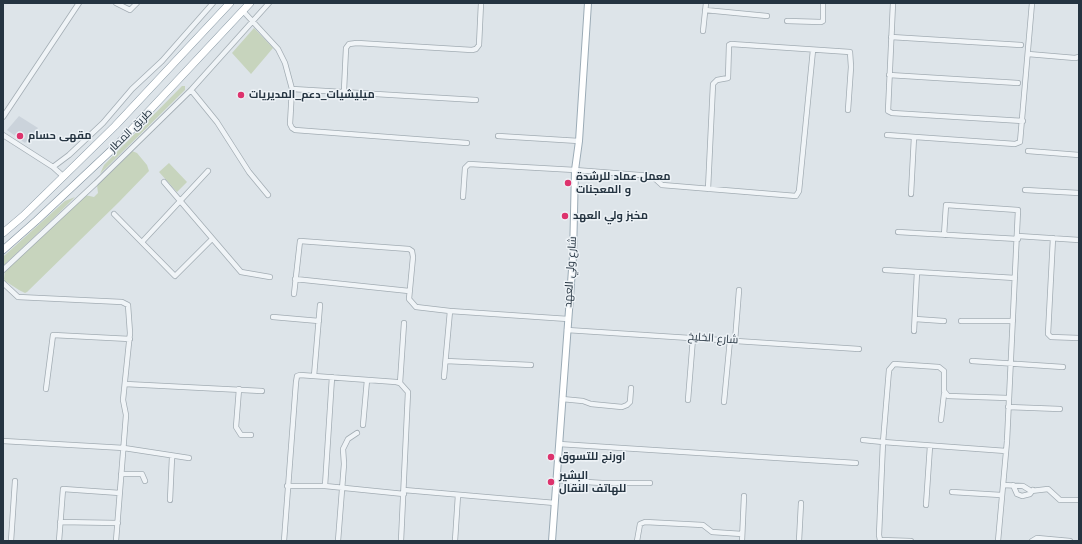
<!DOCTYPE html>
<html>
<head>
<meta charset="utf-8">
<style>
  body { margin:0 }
  #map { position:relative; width:1082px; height:544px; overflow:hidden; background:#dde4e9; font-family:Jost,sans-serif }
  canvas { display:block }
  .frame { position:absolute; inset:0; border:4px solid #253441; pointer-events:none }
</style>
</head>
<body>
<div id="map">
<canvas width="1082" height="544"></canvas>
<div class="frame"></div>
</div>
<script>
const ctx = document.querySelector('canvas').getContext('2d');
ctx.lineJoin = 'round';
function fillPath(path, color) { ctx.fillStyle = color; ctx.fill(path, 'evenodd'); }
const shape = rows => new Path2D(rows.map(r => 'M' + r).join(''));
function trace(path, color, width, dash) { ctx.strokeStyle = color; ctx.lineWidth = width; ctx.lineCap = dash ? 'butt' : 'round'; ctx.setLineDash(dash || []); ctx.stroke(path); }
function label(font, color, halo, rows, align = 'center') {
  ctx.font = font + ' Jost,Cairo,sans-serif'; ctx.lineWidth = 3; ctx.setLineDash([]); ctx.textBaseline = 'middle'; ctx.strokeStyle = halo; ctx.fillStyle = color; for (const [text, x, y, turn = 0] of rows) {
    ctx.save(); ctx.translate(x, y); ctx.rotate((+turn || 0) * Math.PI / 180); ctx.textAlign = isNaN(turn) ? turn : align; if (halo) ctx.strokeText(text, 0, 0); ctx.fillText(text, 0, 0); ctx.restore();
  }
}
const built = shape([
  [19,116,38,128,25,143,7,130]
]);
const green = shape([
  [254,28,273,48,251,74,232,53],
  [182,86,185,86,185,90,100,174,104,165],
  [132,151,137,153,147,165,149,171,119,202,27,292,25,293,19,290,5,281,4,279,5,270,85,195,94,197,98,193,97,185],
  [169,163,187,182,177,192,159,172],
  [75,197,54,218,3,266,3,257,5,255,65,201]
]);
const minor = shape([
  [116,3,130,10,137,3],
  [893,3,888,111,892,113,1023,121],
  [705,10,767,16],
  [243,11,278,49,285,63,292,89,290,124,292,128,295,130,467,143],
  [787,21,821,22,823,21,823,3],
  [703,31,706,3],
  [891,37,1021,45],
  [1028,54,1075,58,1079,57],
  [889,75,1018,83],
  [292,89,476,100],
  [191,90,217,122,249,172,268,195],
  [344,90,346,48,349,44,357,43,472,50,476,49,479,45,481,3],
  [3,117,79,3],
  [3,135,53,167,64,177],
  [887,135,1015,144,1020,142,1032,3],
  [498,136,579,141],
  [1028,151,1079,155],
  [53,167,69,155,103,123,132,89,162,61,213,3],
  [164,182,241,272,270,277],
  [708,189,713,84,717,80,728,78,729,45,731,44,850,52,851,67,848,110],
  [1025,190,1079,193],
  [911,194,914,137],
  [463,197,465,168,469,164,575,170,652,176,662,185,796,196,799,191,813,50],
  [114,214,175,276,212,239],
  [898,232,1018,239],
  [944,235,946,205,1018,210,1007,441,998,541],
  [1018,236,1079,240],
  [1053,238,1048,334,1051,337,1079,338],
  [142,242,208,171],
  [3,270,96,183,191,90,269,3],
  [885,270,1015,278],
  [295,279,409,291],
  [3,283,18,297,122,302,128,305,130,333,123,400,126,415,116,541],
  [294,294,300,241,409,249,412,251,413,257,409,299,416,307,450,311,568,319],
  [273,317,319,321],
  [915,319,944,321],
  [961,321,1013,321],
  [567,330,859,349],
  [914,331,917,272],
  [735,341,739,290],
  [446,361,531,365],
  [972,361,1063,367],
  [314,376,320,305],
  [444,377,450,311],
  [400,383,404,323],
  [125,384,262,391],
  [46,389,53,335,130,339],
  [239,389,236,427,241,435,251,435],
  [562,399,583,401,591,404,622,407,627,405,630,402,631,388],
  [688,400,693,338],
  [724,402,730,340],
  [1008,407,1060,409],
  [941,420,944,394],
  [363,425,367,380],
  [863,440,883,442,879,535,880,540,911,541],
  [3,441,124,448,189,458],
  [559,444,856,463],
  [1006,451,883,442,889,370,894,364,939,367,944,371,944,391,948,396,1008,398],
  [121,474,142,474,145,481],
  [556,480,602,483,650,483],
  [1003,485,1023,486,1031,491,1048,489,1060,500,1079,500],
  [1013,485,1017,494,1022,496,1030,494,1033,490],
  [287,486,325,486,404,494],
  [325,486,332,377],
  [404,490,555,503],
  [952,492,1001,495],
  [170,500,172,457],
  [926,505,930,446],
  [60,522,118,523],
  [11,541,15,481],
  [59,541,63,489,120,493],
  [284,541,296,382,297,376,300,375,396,382,400,383,408,392,401,541],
  [338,541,344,464,343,449,348,439,357,433],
  [455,541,458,495],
  [637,541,640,524,645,522,703,525,712,532,742,534],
  [742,541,744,496],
  [799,541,801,503],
  [1032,541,1037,538,1070,541]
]);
const major = shape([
  [552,541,573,256,575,170,579,141,588,3]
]);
const highway = shape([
  [3,233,23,216,115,126,230,3],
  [3,250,37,220,119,143,250,3]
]);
const markers = [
  [241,95,4,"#dd336d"],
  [20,136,4,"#dd336d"],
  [568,183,4,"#dd336d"],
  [565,216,4,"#dd336d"],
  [551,457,4,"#dd336d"],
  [551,482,4,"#dd336d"]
];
const poiNames = [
  ["ميليشيات_دعم_المديريات",249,95],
  ["مقهى حسام",28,136],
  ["معمل عماد للرشدة",576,177],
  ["و المعجنات",576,190],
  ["مخبز ولي العهد",573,216],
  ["اورنج للتسوق",559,457],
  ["البشير",559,476],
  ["للهاتف النقال",559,489]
];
const streetNames = [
  ["طريق المطار",131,131,-45],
  ["شارع ولي العهد",571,272,-86],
  ["شارع الخليخ",713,339,4]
];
fillPath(built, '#cbd3db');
fillPath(green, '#c7d4bd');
trace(minor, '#a2acb3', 6);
trace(major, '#9babb6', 8);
trace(highway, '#8394a1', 8);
trace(minor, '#f0f4f7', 4.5);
trace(major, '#fff', 6);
trace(highway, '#fff', 7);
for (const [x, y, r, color] of markers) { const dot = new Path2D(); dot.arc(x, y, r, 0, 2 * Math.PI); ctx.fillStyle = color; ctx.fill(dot); trace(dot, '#edf2f6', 1.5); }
label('bold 11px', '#253441', '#edf2f6', poiNames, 'left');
label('11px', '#253441', '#edf2f6', streetNames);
</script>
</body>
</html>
